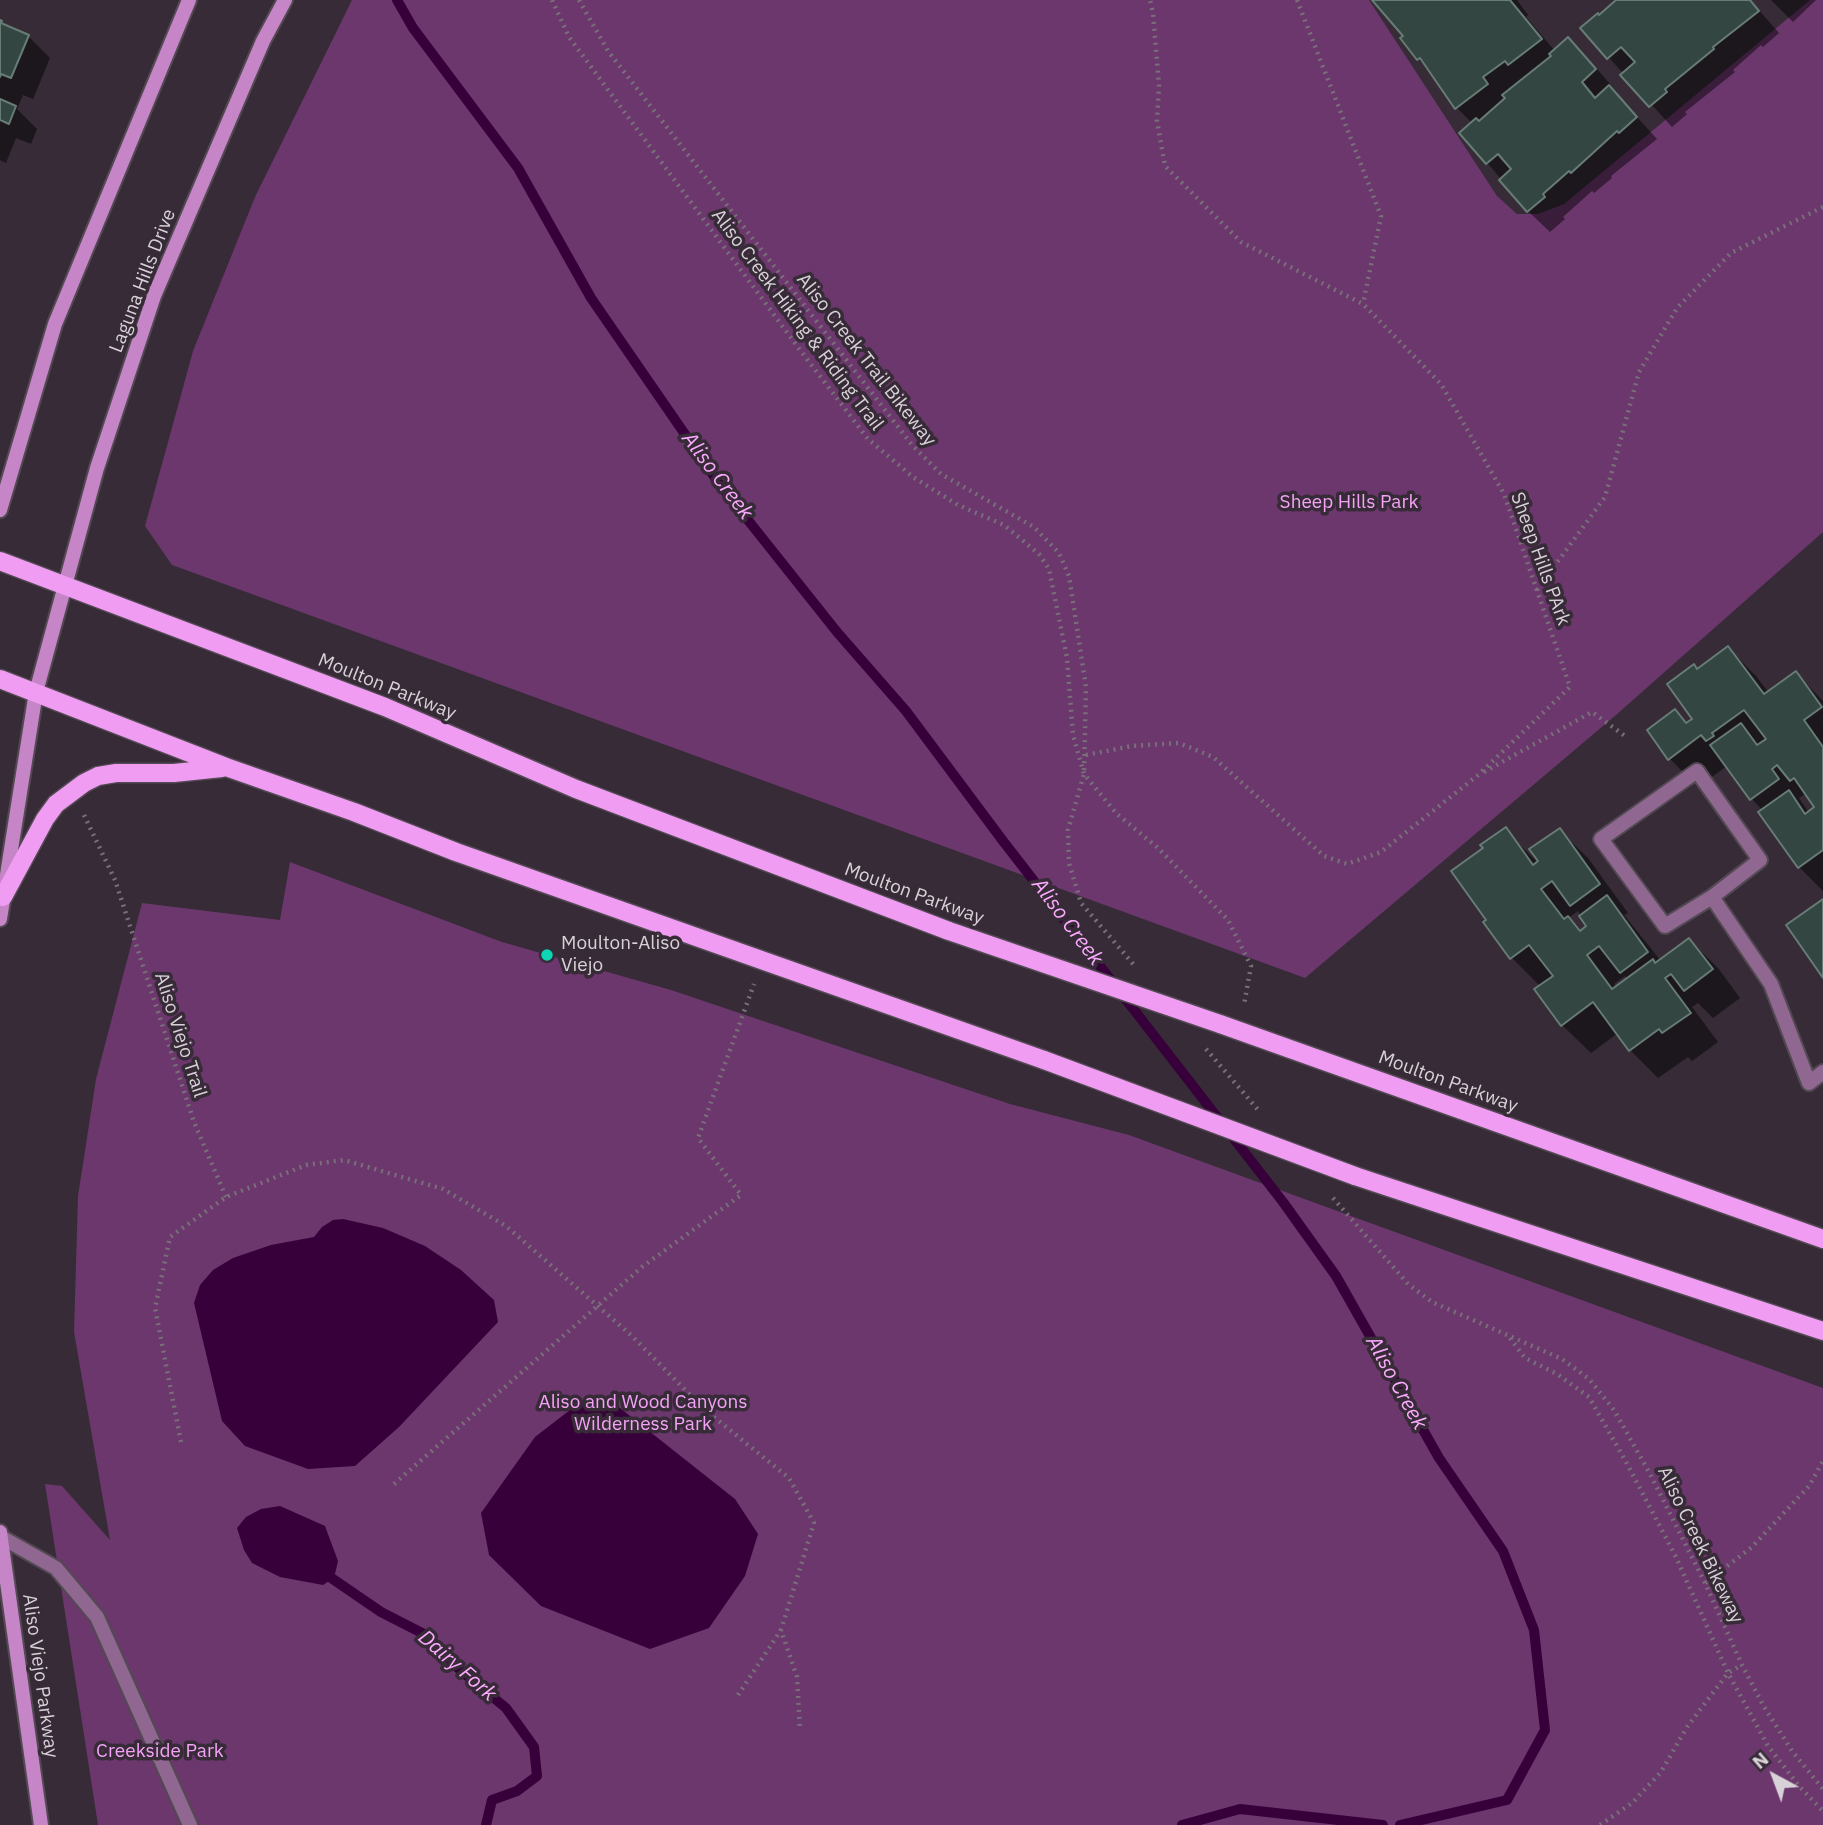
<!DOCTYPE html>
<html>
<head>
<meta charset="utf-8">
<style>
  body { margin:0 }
  #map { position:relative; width:1823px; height:1825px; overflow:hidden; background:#362b36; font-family:"IBM Plex Sans",sans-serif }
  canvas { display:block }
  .north { position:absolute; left:1739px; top:1741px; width:70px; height:70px; -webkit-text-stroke:5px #362b36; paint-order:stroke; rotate:319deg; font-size:19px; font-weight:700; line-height:28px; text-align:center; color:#d8d1d8 }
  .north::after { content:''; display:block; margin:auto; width:24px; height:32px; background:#d8d1d8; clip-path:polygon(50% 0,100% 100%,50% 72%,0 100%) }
</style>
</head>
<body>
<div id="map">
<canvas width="1823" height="1825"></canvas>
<div class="north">N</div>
</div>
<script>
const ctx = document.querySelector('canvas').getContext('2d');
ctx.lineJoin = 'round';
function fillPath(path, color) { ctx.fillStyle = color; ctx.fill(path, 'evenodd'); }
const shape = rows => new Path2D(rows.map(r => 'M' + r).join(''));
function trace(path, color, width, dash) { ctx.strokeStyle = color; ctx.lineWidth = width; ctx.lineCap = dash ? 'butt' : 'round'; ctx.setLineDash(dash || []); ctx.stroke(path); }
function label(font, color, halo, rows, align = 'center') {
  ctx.font = font + ' "IBM Plex Sans",sans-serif'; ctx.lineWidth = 7; ctx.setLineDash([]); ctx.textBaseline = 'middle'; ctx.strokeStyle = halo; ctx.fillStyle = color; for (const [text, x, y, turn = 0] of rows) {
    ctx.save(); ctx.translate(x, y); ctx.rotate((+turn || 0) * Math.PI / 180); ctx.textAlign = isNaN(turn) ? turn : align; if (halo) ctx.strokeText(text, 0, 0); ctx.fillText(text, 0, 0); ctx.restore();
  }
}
const green = shape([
  [352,0,1369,0,1497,196,1517,214,1538,214,1564,204,1810,0,1823,0,1823,532,1616,715,1305,978,172,565,145,526,193,351,255,197],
  [290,862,502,942,671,990,1010,1104,1129,1135,1823,1388,1823,1825,98,1825,45,1484,62,1486,110,1540,74,1332,78,1196,96,1079,142,903,280,920]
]);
const water = shape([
  [343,1219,383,1228,425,1246,461,1270,494,1300,498,1322,399,1427,355,1466,308,1469,245,1446,222,1421,194,1303,200,1285,213,1270,233,1258,271,1245,314,1237,322,1227,333,1220],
  [611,1401,735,1499,758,1534,745,1576,709,1628,650,1649,541,1606,489,1555,481,1513,535,1437,579,1403],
  [280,1506,325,1526,338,1561,334,1578,323,1585,280,1577,252,1563,244,1550,237,1528,246,1517,261,1509]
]);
const shadow = shape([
  [1375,0,1517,0,1528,15,1526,17,1555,51,1568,39,1590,61,1617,92,1615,93,1657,139,1611,176,1612,178,1594,193,1592,191,1563,217,1565,219,1550,232,1528,211,1462,133,1473,124,1457,108,1433,74,1418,58,1405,37],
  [1618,0,1750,0,1779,33,1763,47,1761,45,1733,70,1735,72,1685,112,1687,114,1672,127,1583,29],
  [1771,0,1816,0,1793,22],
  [0,23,28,36,50,58,33,99,23,95,17,109,37,129,31,144,16,138,6,163,0,160],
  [1728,648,1756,676,1769,693,1796,673,1823,701,1823,891,1799,867,1763,811,1752,799,1727,766,1698,787,1670,759,1675,711,1688,724,1695,719,1698,670],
  [1805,794,1817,807,1809,813,1799,798],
  [1505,830,1539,864,1559,830,1588,858,1628,913,1624,915,1661,961,1689,940,1718,968,1740,998,1713,1018,1698,1003,1692,1007,1718,1042,1692,1061,1688,1057,1658,1078,1630,1050,1618,1033,1591,1053,1562,1025,1541,987,1512,958,1488,920,1485,848],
  [1578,911,1588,927,1582,932,1568,918],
  [1625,976,1628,979,1616,988,1614,984]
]);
const stream = shape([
  [397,0,413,28,518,168,591,298,720,485,837,632,906,711,1003,841,1283,1202,1336,1276,1439,1458,1503,1551,1534,1630,1545,1730,1507,1800,1400,1825],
  [324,1573,381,1612,424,1634,461,1671,506,1708,534,1747,537,1776,517,1791,492,1800,486,1825],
  [1182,1825,1240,1809,1383,1825]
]);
const building = shape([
  [1372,0,1510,0,1542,39,1508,65,1505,61,1483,77,1488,84,1455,109,1420,58,1417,60,1400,38,1403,36,1372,0],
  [1616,0,1750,0,1759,11,1713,47,1714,49,1665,89,1667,92,1649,107,1620,75,1635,62,1621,47,1607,59,1580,28,1598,13,1599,15,1616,0],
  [0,20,2,21,1,23,29,35,11,78,1,74,0,77,0,20],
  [1568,37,1596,69,1582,82,1595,98,1609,85,1637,117,1619,133,1617,131,1571,173,1569,171,1543,194,1545,197,1527,212,1499,180,1511,169,1498,154,1486,164,1459,133,1476,118,1479,121,1505,98,1502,95,1551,56,1549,54,1568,37],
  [0,99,16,106,9,124,0,120,0,99],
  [1728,646,1764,694,1796,671,1822,707,1804,720,1823,747,1823,850,1798,868,1758,812,1789,790,1805,814,1814,807,1794,778,1790,781,1777,765,1772,769,1779,779,1750,800,1710,745,1741,723,1757,745,1766,739,1744,710,1712,733,1714,736,1706,741,1701,735,1668,760,1647,730,1675,709,1686,723,1692,719,1667,684,1694,664,1697,669,1728,646],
  [1506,827,1533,865,1538,861,1529,849,1560,828,1600,884,1570,906,1552,881,1541,889,1564,919,1568,916,1580,931,1586,926,1579,916,1607,895,1648,952,1620,973,1599,946,1587,955,1612,989,1653,959,1655,963,1689,938,1713,969,1684,991,1671,974,1665,978,1691,1013,1662,1033,1659,1029,1629,1051,1593,1002,1561,1026,1534,989,1553,976,1529,945,1510,959,1483,922,1486,920,1451,871,1483,848,1480,845,1506,827],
  [1823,899,1823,978,1786,925,1823,899]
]);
const path = shape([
  [552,0,569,37,797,346,868,439,913,477,958,505,1004,525,1039,554,1049,569,1067,658,1073,735,1084,774,1116,813,1158,848,1228,920,1251,966,1244,1005],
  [579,0,608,51,912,445,941,474,1034,527,1059,553,1069,576,1086,687,1084,774,1068,830,1069,863,1081,903,1134,965],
  [1297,0,1381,216,1363,304],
  [1537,590,1605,497,1639,372,1677,308,1731,253,1823,207],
  [1086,755,1132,746,1179,743,1213,757,1324,856,1347,864,1381,852,1477,776,1570,687,1504,494,1441,384,1363,304,1241,242,1165,166,1157,121,1159,86,1153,13,1150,0],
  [1484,772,1592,712,1625,736],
  [84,815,115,880,194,1122,226,1197],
  [1206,1049,1259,1111],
  [1333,1198,1408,1284,1432,1302,1562,1359,1589,1379,1614,1410,1649,1472,1705,1583,1742,1665,1763,1705,1792,1751,1823,1789],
  [1510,1338,1525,1358,1557,1374,1589,1397,1625,1460,1675,1555,1728,1673,1768,1746,1799,1786,1823,1811],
  [181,1442,155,1308,170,1237,226,1197,306,1165,344,1160,443,1189,506,1226,632,1336,704,1409,789,1478,814,1523,781,1630,797,1677,800,1731],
  [394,1484,642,1267,741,1195,698,1138,754,984],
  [1705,1583,1752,1547,1809,1486,1823,1461],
  [738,1695,781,1630],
  [1600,1825,1632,1803,1661,1772,1687,1727,1728,1673,1742,1665]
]);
const service = shape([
  [1,1537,56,1568,97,1617,190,1825]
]);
const minor = shape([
  [1697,771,1760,860,1712,897,1665,926,1601,839,1697,771],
  [1712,897,1771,984,1809,1083,1823,1072]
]);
const secondary = shape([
  [0,510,55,324,189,0],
  [0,919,36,692,97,468,154,296,263,41,285,0],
  [0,1532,41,1825]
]);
const primary = shape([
  [0,561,385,707,576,789,949,931],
  [0,679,226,767,354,812,456,852,1044,1060],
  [3,897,45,819,56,804,84,783,98,776,116,773,174,773,222,768],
  [1220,1024,1823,1239],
  [1355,1176,1823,1331]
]);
const primaryBridge = shape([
  [949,931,1220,1024],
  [1044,1060,1355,1176]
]);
const markers = [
  [547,955,7,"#0dd5b5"]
];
const streetNames = [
  ["Laguna Hills Drive",143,281,-69],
  ["Aliso Creek Hiking & Riding Trail",797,320,53],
  ["Aliso Creek Trail Bikeway",866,360,52],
  ["Sheep Hills PArk",1540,559,70],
  ["Moulton Parkway",387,687,22],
  ["Moulton Parkway",914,894,20],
  ["Aliso Viejo Trail",180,1035,72],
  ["Moulton Parkway",1448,1082,20],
  ["Aliso Creek Bikeway",1700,1545,64],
  ["Aliso Viejo Parkway",40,1676,82]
];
const parkNames = [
  ["Sheep Hills Park",1349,503],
  ["Aliso and Wood Canyons",643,1403],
  ["Wilderness Park",643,1425],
  ["Creekside Park",160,1752]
];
const poiNames = [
  ["Moulton-Aliso",561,944],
  ["Viejo",561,966]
];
const waterNames = [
  ["Aliso Creek",717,476,53],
  ["Aliso Creek",1067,922,53],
  ["Aliso Creek",1396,1383,61],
  ["Dairy Fork",457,1666,41]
];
fillPath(green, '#6b376d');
fillPath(water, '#37003b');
fillPath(shadow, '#0007');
trace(stream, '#37003b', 10);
fillPath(building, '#334641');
trace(building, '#687c76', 2);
trace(service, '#534953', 18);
trace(minor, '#534953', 18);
trace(secondary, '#534953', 18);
trace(primary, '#534953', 21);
trace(path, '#796f79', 4.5, [2, 5]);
trace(service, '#8f6790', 14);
trace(minor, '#8f6790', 14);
trace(secondary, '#c585c7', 14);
trace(primary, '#ef9cf2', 18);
trace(primaryBridge, '#534953', 21, []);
trace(primaryBridge, '#ef9cf2', 18);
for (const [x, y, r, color] of markers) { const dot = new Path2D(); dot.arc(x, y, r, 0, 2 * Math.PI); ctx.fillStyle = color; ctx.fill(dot); trace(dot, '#362b36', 2.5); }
label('19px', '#d8d1d8', '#362b36', streetNames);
label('19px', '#f4a2f6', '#362b36', parkNames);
label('19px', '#d8d1d8', '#362b36', poiNames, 'left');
label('italic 21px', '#fcaafe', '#362b36', waterNames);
</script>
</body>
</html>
